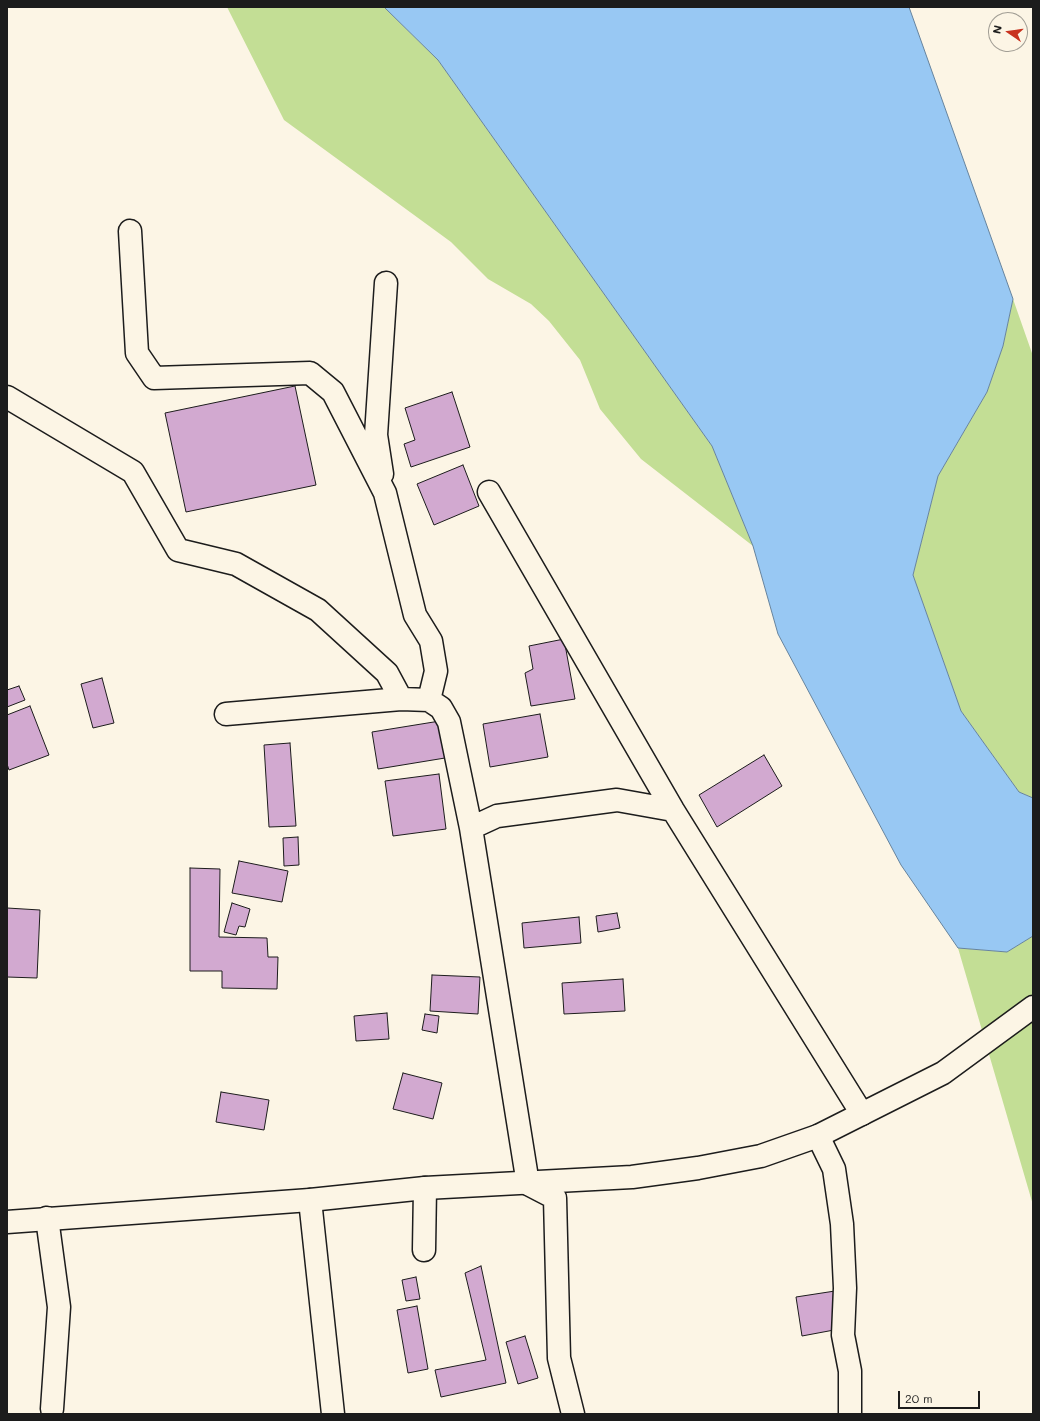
<!DOCTYPE html>
<html>
<head>
<meta charset="utf-8">
<style>
  body { margin:0 }
  #map { position:relative; width:1040px; height:1421px; overflow:hidden; background:#fcf5e5; font-family:Mali,sans-serif }
  canvas { display:block }
  .frame { position:absolute; inset:0; border:8px solid #1c1c1c; pointer-events:none }
  .north { position:absolute; left:988px; top:12px; width:40px; height:40px; box-sizing:border-box; background:#fcf5e5; border:1px solid #a29e95; border-radius:50%; rotate:283deg; font-size:11px; font-weight:700; line-height:16px; text-align:center; color:#1c1c1c }
  .north::after { content:''; display:block; margin:auto; width:14px; height:18px; background:#c8321e; clip-path:polygon(50% 0,100% 100%,50% 72%,0 100%) }
  .scale { position:absolute; left:898px; top:1391px; width:82px; height:18px; box-sizing:border-box; border:2px solid #1c1c1c; border-top:0; padding-left:5px; font-size:12px; line-height:14px; white-space:nowrap; color:#1c1c1c; -webkit-text-stroke:3px #fcf5e5; paint-order:stroke }
</style>
</head>
<body>
<div id="map">
<canvas width="1040" height="1421"></canvas>
<div class="frame"></div>
<div class="north">N</div>
<div class="scale">20 m</div>
</div>
<script>
const ctx = document.querySelector('canvas').getContext('2d');
ctx.lineJoin = 'round';
function fillPath(path, color) { ctx.fillStyle = color; ctx.fill(path, 'evenodd'); }
const shape = rows => new Path2D(rows.map(r => 'M' + r).join(''));
function trace(path, color, width, dash) { ctx.strokeStyle = color; ctx.lineWidth = width; ctx.lineCap = dash ? 'butt' : 'round'; ctx.setLineDash(dash || []); ctx.stroke(path); }
const green = shape([
  [227,7,384,7,438,60,712,446,753,546,641,459,600,409,580,360,549,321,531,304,488,279,451,242,284,120],
  [1013,299,1033,356,1033,798,1019,792,961,711,913,575,938,476,987,392,1003,346],
  [1033,936,1033,1205,958,948,1007,952]
]);
const water = shape([
  [384,7,909,7,1013,299,1003,346,987,392,938,476,913,575,961,711,1019,792,1033,798,1033,936,1007,952,958,948,901,865,778,634,753,546,712,446,438,60,384,7]
]);
const building = shape([
  [295,386,316,485,186,512,165,413,295,386],
  [452,392,470,447,411,467,404,444,415,440,405,408,452,392],
  [463,465,479,506,434,525,417,484,463,465],
  [564,639,575,699,531,706,525,673,533,669,529,646,564,639],
  [102,678,114,723,93,728,81,684,102,678],
  [19,686,25,700,7,707,7,690,19,686],
  [30,706,49,755,9,770,7,764,7,715,30,706],
  [540,714,548,757,490,767,483,724,540,714],
  [440,721,445,758,378,769,372,732,440,721],
  [290,743,296,826,269,827,264,745,290,743],
  [764,755,782,786,717,827,699,795,764,755],
  [439,774,446,829,393,836,385,781,439,774],
  [298,837,299,865,284,866,283,838,298,837],
  [239,861,288,871,282,902,232,893,239,861],
  [190,868,220,869,219,937,267,938,268,957,278,957,277,989,222,988,222,971,190,971,190,868],
  [232,903,250,909,245,927,239,926,236,935,224,932,232,903],
  [7,908,40,910,37,978,7,977,7,908],
  [617,913,620,928,598,932,596,916,617,913],
  [579,917,581,943,524,948,522,923,579,917],
  [432,975,480,977,478,1014,430,1011,432,975],
  [623,979,625,1011,564,1014,562,983,623,979],
  [387,1013,389,1039,356,1041,354,1016,387,1013],
  [425,1014,439,1016,437,1033,422,1030,425,1014],
  [403,1073,442,1083,433,1119,393,1109,403,1073],
  [221,1092,269,1100,264,1130,216,1122,221,1092],
  [481,1266,506,1383,441,1397,435,1370,486,1360,465,1273,481,1266],
  [416,1277,420,1299,406,1301,402,1280,416,1277],
  [835,1291,834,1330,802,1336,796,1297,835,1291],
  [417,1306,428,1369,408,1373,397,1310,417,1306],
  [525,1336,538,1378,518,1384,506,1342,525,1336]
]);
const minor = shape([
  [130,231,137,353,154,378,310,373,333,392,385,493,415,615,431,641,436,671,429,700],
  [7,397,133,472,178,550,236,564,318,610,387,673,401,699],
  [382,474,376,435,386,283],
  [489,492,673,810,862,1114],
  [226,714,401,699,429,700,441,708,449,722,471,828,528,1184,555,1198,559,1358,573,1414],
  [471,828,497,816,617,800,673,810],
  [818,1136,834,1169,842,1224,845,1288,843,1335,850,1371,850,1414],
  [310,1200,333,1414],
  [47,1218,59,1307,52,1409],
  [424,1250,425,1188]
]);
const secondary = shape([
  [7,1222,310,1200,425,1188,632,1177,698,1168,761,1156,818,1136,943,1073,1033,1007]
]);
fillPath(green, '#c3de95');
fillPath(water, '#98c8f3');
trace(water, '#66839d', 1);
fillPath(building, '#d2a9d0');
trace(building, '#1c1c1c', 1);
trace(minor, '#1c1c1c', 25);
trace(secondary, '#1c1c1c', 25);
trace(minor, '#fcf5e5', 22);
trace(secondary, '#fcf5e5', 22);
</script>
</body>
</html>
